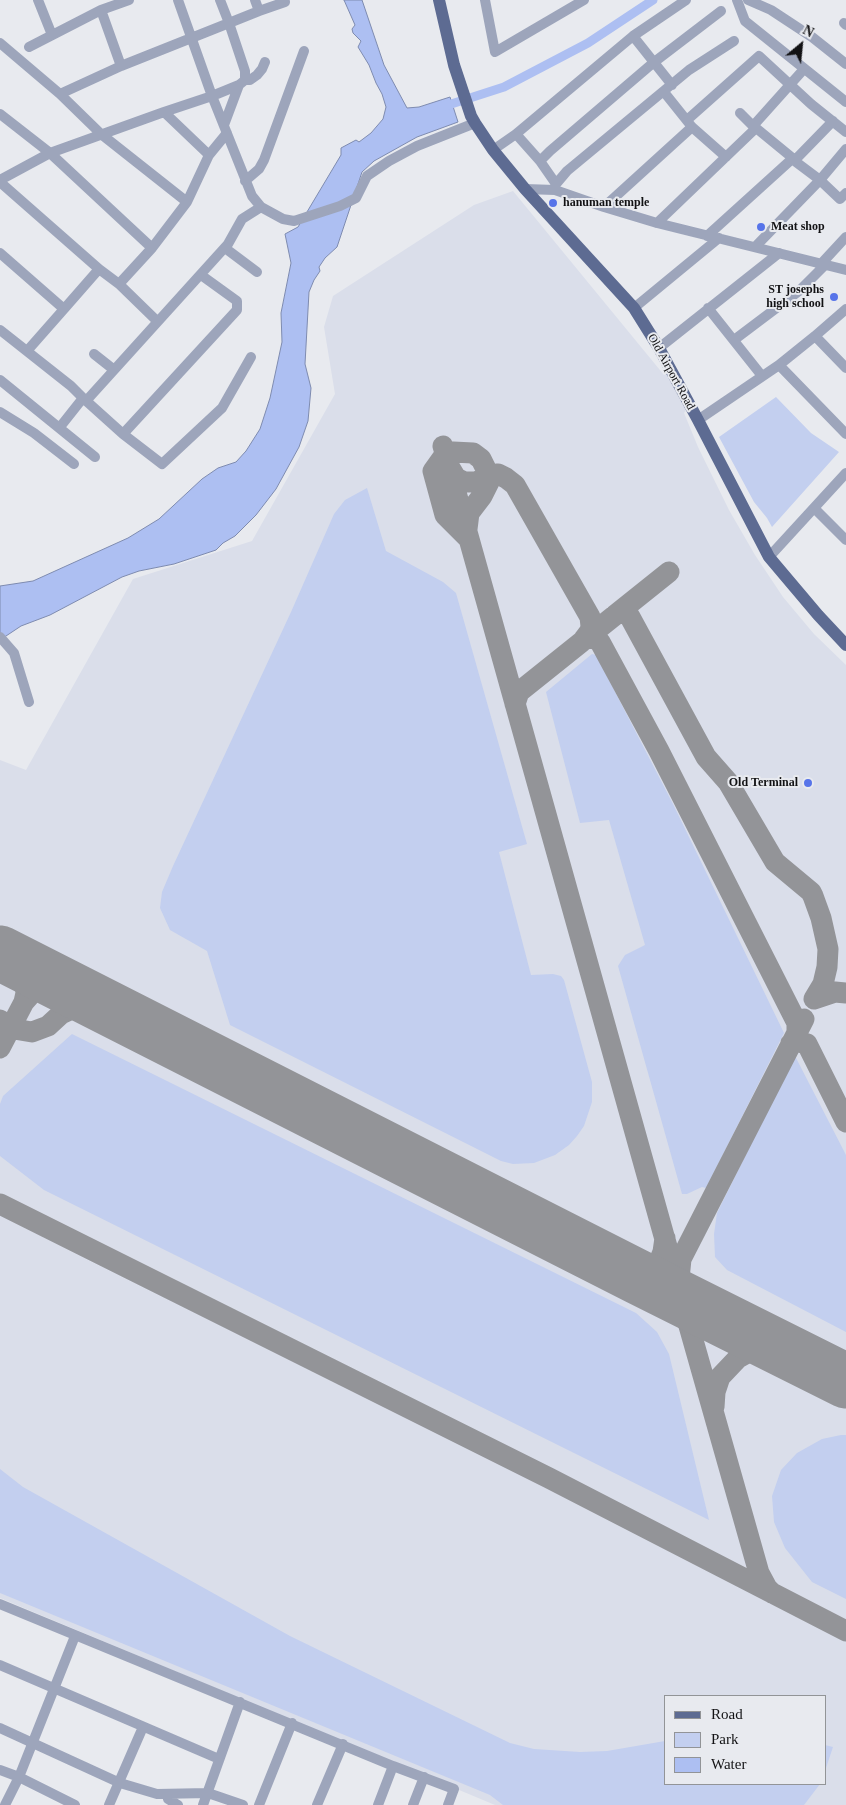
<!DOCTYPE html>
<html>
<head>
<meta charset="utf-8">
<style>
  body { margin:0 }
  #map { position:relative; width:846px; height:1805px; overflow:hidden; background:#e8eaef; font-family:Georgia,serif }
  canvas { display:block }
  .legend { position:absolute; left:664px; top:1695px; width:162px; height:90px; box-sizing:border-box; background:#e8eaef; border:1px solid #929497; margin:0; padding:6px 9px; list-style:none; font-size:15px; color:#121214 }
  .legend li { display:flex; align-items:center; gap:10px; height:25px }
  .legend b { width:25px; border:1px solid #929497 }
  .north { position:absolute; left:776px; top:20px; width:50px; height:50px; -webkit-text-stroke:4px #e8eaef; paint-order:stroke; rotate:28deg; font-size:14px; font-weight:700; line-height:20px; text-align:center; color:#121214 }
  .north::after { content:''; display:block; margin:auto; width:18px; height:22px; background:#121214; clip-path:polygon(50% 0,100% 100%,50% 72%,0 100%) }
</style>
</head>
<body>
<div id="map">
<canvas width="846" height="1805"></canvas>
<ul class="legend">
<li><b style="height:6px;background:#5d6b92"></b>Road</li>
<li><b style="height:14px;background:#c3cfef"></b>Park</li>
<li><b style="height:14px;background:#adbff2"></b>Water</li>
</ul>
<div class="north">N</div>
</div>
<script>
const ctx = document.querySelector('canvas').getContext('2d');
ctx.lineJoin = 'round';
function fillPath(path, color) { ctx.fillStyle = color; ctx.fill(path, 'evenodd'); }
const shape = rows => new Path2D(rows.map(r => 'M' + r).join(''));
function trace(path, color, width, dash) { ctx.strokeStyle = color; ctx.lineWidth = width; ctx.lineCap = dash ? 'butt' : 'round'; ctx.setLineDash(dash || []); ctx.stroke(path); }
function label(font, color, halo, rows, align = 'center') {
  ctx.font = font + ' Georgia,serif'; ctx.lineWidth = 4; ctx.setLineDash([]); ctx.textBaseline = 'middle'; ctx.strokeStyle = halo; ctx.fillStyle = color; for (const [text, x, y, turn = 0] of rows) {
    ctx.save(); ctx.translate(x, y); ctx.rotate((+turn || 0) * Math.PI / 180); ctx.textAlign = isNaN(turn) ? turn : align; if (halo) ctx.strokeText(text, 0, 0); ctx.fillText(text, 0, 0); ctx.restore();
  }
}
const built = shape([
  [513,191,664,375,667,372,687,409,684,413,698,447,729,510,755,555,783,597,814,634,846,665,846,1805,495,1805,0,1598,0,760,26,770,133,579,252,541,335,394,324,327,333,296,474,205],
  [665,1696,825,1696,825,1784,665,1784]
]);
const green = shape([
  [776,397,811,433,839,452,772,527,767,518,754,502,719,437],
  [367,488,386,551,443,582,456,593,527,844,499,852,531,975,553,974,561,976,564,980,592,1082,592,1102,584,1126,577,1136,569,1145,555,1155,534,1163,513,1164,501,1161,230,1025,207,951,170,930,160,908,162,892,173,866,291,612,334,514,345,500],
  [592,654,596,655,673,804,784,1033,706,1188,702,1187,687,1194,682,1194,618,966,625,955,645,945,609,820,580,823,546,692],
  [72,1034,636,1313,657,1332,669,1354,709,1520,44,1190,0,1156,0,1104,3,1096],
  [795,1056,846,1155,846,1332,727,1270,715,1257,714,1234,717,1213],
  [841,1435,846,1435,846,1599,812,1582,785,1548,774,1522,772,1496,781,1470,797,1453,822,1439],
  [0,1469,23,1487,290,1636,510,1743,534,1749,580,1752,607,1751,665,1741,665,1784,820,1784,804,1805,503,1805,490,1795,0,1593],
  [825,1745,833,1747,825,1771]
]);
const water = shape([
  [344,0,362,0,384,65,407,108,419,107,450,97,458,122,417,137,374,161,362,172,337,247,325,258,319,267,320,271,314,280,309,292,305,364,311,388,308,421,299,447,276,489,256,515,235,536,223,543,216,550,174,564,139,571,122,577,50,615,21,626,0,640,0,586,33,581,128,538,159,519,202,479,218,468,236,462,246,451,260,429,270,398,282,342,281,313,291,263,285,234,298,227,341,155,341,148,356,140,359,142,371,133,383,119,386,107,382,94,376,83,369,65,358,47,361,41,353,33,352,29,355,25,344,0]
]);
const canal = shape([
  [442,107,504,87,588,43,653,0]
]);
const taxiway = shape([
  [443,446,673,1268,682,1291,694,1306],
  [450,468,456,478,464,482,476,482,491,475,498,474,506,478,515,485,590,617,591,626,590,631,584,639],
  [467,529,469,513,482,496,489,482,488,473,481,459,473,453,453,452,443,457,433,471,445,515,469,539],
  [615,615,620,613,626,614,630,617,706,757,728,782,775,862,811,892,813,896,821,918,828,949,827,967,823,984,814,999,835,992,846,993],
  [584,639,594,638,600,642,659,751,797,1023,797,1032],
  [515,704,519,692,669,572],
  [0,968,15,958,27,956,39,958,50,964,106,1007],
  [24,1002,32,993,43,987,53,985,66,986],
  [0,1020,14,1029,32,1032,48,1026,61,1014,76,1007,89,1005,109,1009],
  [791,1043,796,1041,807,1044,846,1122],
  [0,1048,24,1002,26,993,24,975,12,959],
  [0,1204,549,1478,846,1631],
  [624,1270,640,1271,651,1268,659,1262,663,1252,665,1238],
  [679,1279,681,1259,804,1019],
  [673,1295,678,1299,685,1312,759,1573,767,1588,772,1593],
  [714,1407,715,1392,720,1377,738,1358,747,1353,765,1346,781,1349]
]);
const runway = shape([
  [0,953,638,1277,846,1381]
]);
const minor = shape([
  [38,0,52,35],
  [178,0,212,96,252,196,261,207,283,219,294,221,340,206,356,198,367,176,389,161,417,146,475,123],
  [485,0,495,52,584,0],
  [737,0,745,21,846,102],
  [748,0,771,10,812,37,846,64],
  [101,10,121,66],
  [259,11,285,2],
  [844,23,846,25],
  [633,36,672,85],
  [0,43,60,94,101,134,187,202,152,248,119,284],
  [29,47,101,10,129,0],
  [245,80,250,80,257,75,262,69,265,62],
  [664,92,692,127,726,157],
  [60,94,121,66,229,23,220,0],
  [164,112,209,155],
  [740,113,753,126],
  [0,114,50,153,152,248],
  [687,120,759,56,811,104,846,132],
  [224,125,239,85],
  [756,128,753,126,804,69],
  [516,134,540,161,550,151,653,63,721,11],
  [493,150,516,134,633,36,686,0],
  [540,161,556,184,567,171,689,70,734,41],
  [0,180,50,153,164,112,212,96,239,85,245,80,245,71,229,23,259,11,255,0],
  [245,181,259,169,264,160,304,51],
  [0,182,99,269,119,284,157,321],
  [525,189,555,190,604,207,657,223,846,270],
  [187,202,209,155,227,133],
  [604,207,692,127],
  [657,223,756,128,795,160,833,121],
  [707,236,792,159,820,180,840,199,846,193],
  [755,247,820,180,846,149],
  [225,248,257,272],
  [0,253,64,309,99,269],
  [821,264,846,237],
  [634,308,719,238],
  [708,308,762,376],
  [0,330,71,386,83,398,60,427],
  [815,336,846,309],
  [734,340,799,291,825,265],
  [659,348,779,253],
  [27,351,64,309],
  [94,354,113,369],
  [779,365,815,336,846,368],
  [0,380,95,457],
  [83,398,123,434,162,464,222,408,251,357],
  [86,401,228,244,242,219,261,207],
  [0,412,34,433,74,464],
  [698,420,779,365,846,434],
  [123,434,237,310,237,301,201,275],
  [814,508,846,540],
  [769,557,846,473],
  [0,637,14,653,29,702],
  [0,1604,393,1766,454,1789,448,1805],
  [0,1665,219,1759],
  [0,1728,120,1783,157,1794,208,1793,243,1805],
  [0,1770,19,1777,75,1805],
  [167,1794,168,1799,178,1805],
  [5,1805,19,1777,75,1636],
  [109,1805,143,1727],
  [203,1805,240,1702],
  [259,1805,292,1723],
  [317,1805,343,1744],
  [378,1805,393,1766],
  [413,1805,424,1777]
]);
const major = shape([
  [439,0,454,65,471,116,475,123,493,150,525,189,634,308,659,348,698,420,769,557,818,615,846,645]
]);
const markers = [
  [553,203,5,"#5774e9"],
  [761,227,5,"#5774e9"],
  [834,297,5,"#5774e9"],
  [808,783,5,"#5774e9"]
];
const poiNames = [
  ["hanuman temple",563,203],
  ["Meat shop",771,227],
  ["ST josephs",824,290,"right"],
  ["high school",824,304,"right"],
  ["Old Terminal",798,783,"right"]
];
const streetNames = [
  ["Old Airport Road",671,372,61]
];
fillPath(built, '#dadeea');
fillPath(green, '#c3cfef');
fillPath(water, '#adbff2');
trace(water, '#7e8baf', 1);
trace(canal, '#adbff2', 9);
trace(taxiway, '#939498', 21);
trace(runway, '#939498', 55);
trace(minor, '#9da5bb', 10);
trace(major, '#5d6b92', 12);
for (const [x, y, r, color] of markers) { const dot = new Path2D(); dot.arc(x, y, r, 0, 2 * Math.PI); ctx.fillStyle = color; ctx.fill(dot); trace(dot, '#e8eaef', 2); }
label('bold 12px', '#121214', '#e8eaef', poiNames, 'left');
label('12px', '#121214', '#e8eaef', streetNames);
</script>
</body>
</html>
